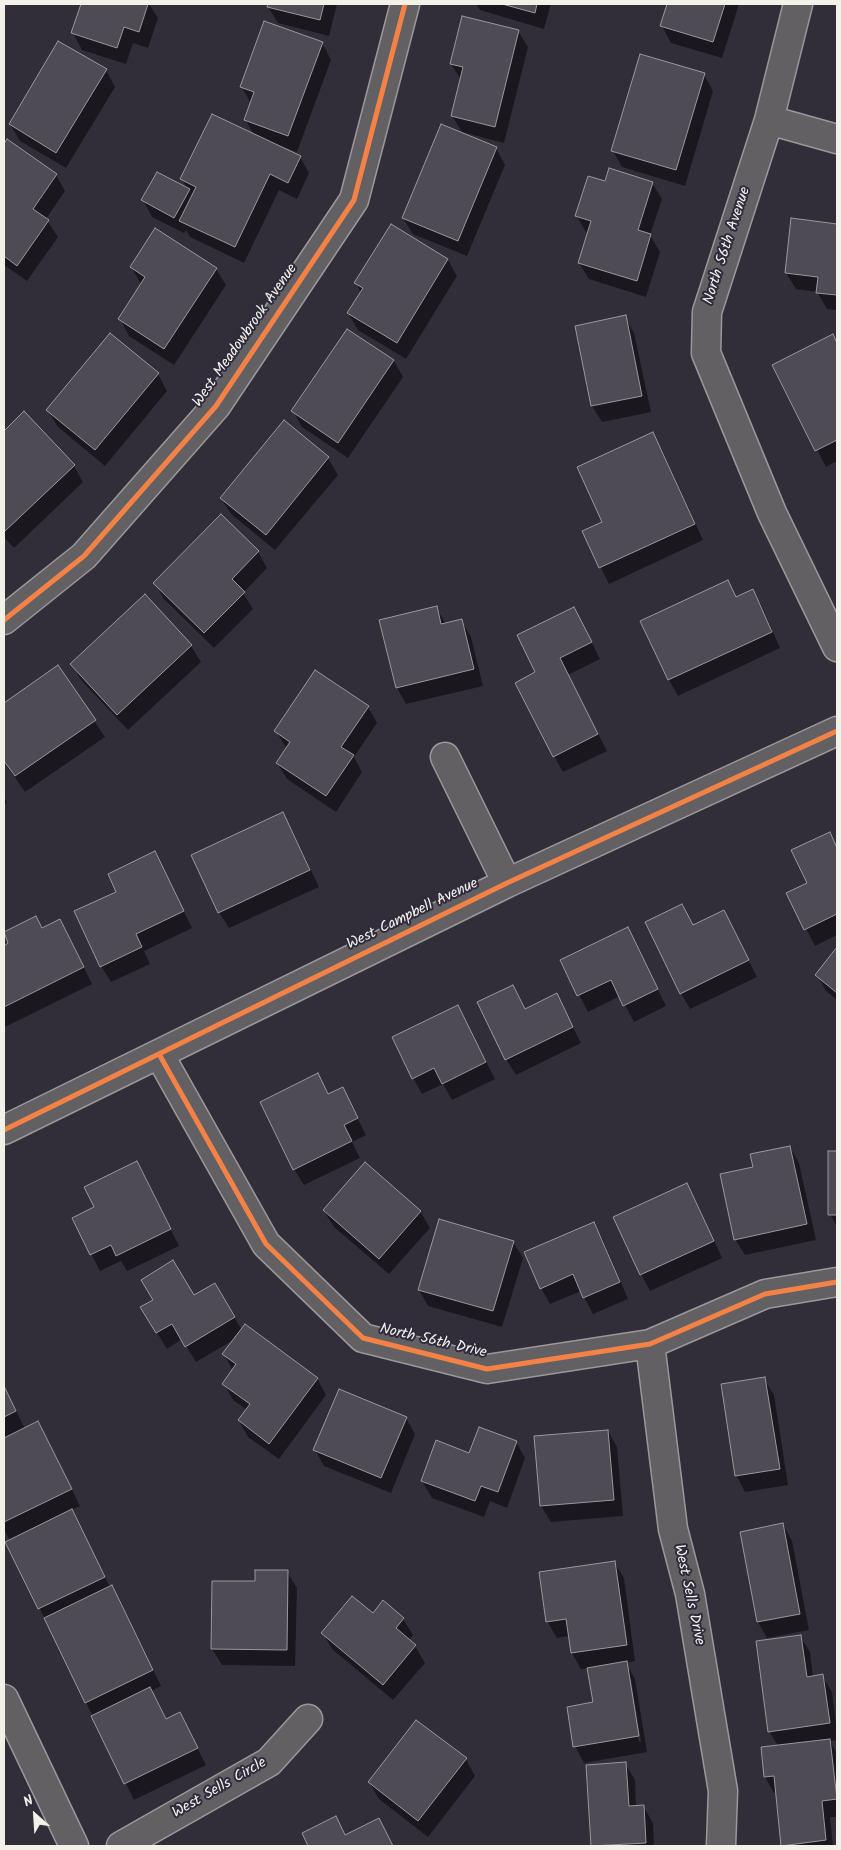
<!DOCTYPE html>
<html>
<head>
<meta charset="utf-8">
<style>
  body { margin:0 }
  #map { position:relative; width:841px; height:1850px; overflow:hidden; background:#312e39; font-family:Kalam,sans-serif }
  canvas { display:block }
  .frame { position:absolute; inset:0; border:5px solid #f4f1e8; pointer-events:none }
  .north { position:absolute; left:10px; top:1790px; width:50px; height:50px; -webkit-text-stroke:4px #2f2a3d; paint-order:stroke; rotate:334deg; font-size:14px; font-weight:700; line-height:20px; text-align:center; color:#f4f1e8 }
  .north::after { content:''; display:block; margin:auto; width:18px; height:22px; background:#f4f1e8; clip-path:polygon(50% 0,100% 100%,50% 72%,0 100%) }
</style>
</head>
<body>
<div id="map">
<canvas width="841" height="1850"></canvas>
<div class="frame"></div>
<div class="north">N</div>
</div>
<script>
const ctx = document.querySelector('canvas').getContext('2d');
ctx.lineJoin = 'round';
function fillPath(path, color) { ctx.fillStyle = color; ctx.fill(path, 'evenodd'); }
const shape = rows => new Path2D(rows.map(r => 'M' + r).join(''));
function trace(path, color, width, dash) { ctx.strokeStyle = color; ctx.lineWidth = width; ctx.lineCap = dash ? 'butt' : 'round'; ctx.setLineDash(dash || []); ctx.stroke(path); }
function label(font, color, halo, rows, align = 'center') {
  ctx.font = font + ' Kalam,sans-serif'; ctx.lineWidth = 4; ctx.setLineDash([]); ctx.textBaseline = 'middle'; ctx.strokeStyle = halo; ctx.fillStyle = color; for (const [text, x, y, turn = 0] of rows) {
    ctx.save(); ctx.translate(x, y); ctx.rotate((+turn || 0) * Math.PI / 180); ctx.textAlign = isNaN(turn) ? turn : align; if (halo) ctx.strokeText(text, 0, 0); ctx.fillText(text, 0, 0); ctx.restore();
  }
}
const shadow = shape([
  [82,4,149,4,158,18,148,48,133,43,126,64,82,50,73,33],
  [269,4,337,4,329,36,278,23,268,7],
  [476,4,551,4,544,29,480,10],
  [669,4,739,4,722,58,671,43,662,26],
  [518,31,528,47,504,143,462,132,452,116,461,80,451,64],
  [322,43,331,60,297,152,281,146,281,147,300,157,309,173,297,199,279,190,244,263,190,237,186,230,184,233,152,217,143,200,188,190,182,179,254,135,245,119,251,104,242,87],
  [106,70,115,87,66,168,20,141,10,124],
  [704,75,713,91,685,186,622,167,613,151],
  [8,141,56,175,65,191,46,219,58,237,27,281,4,265,4,147],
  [496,148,505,165,467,256,413,234,403,218],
  [606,183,652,183,662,199,650,235,660,252,646,297,589,279,579,263,589,233,586,232,576,215],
  [792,220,837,225,837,310,827,309,817,292,796,289,786,273],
  [391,226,448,260,457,276,406,359,358,330,348,313,361,293,356,283],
  [131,267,216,269,226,285,174,365,129,336,120,319,141,284],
  [625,317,634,333,651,412,602,422,592,406],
  [347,330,394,361,403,377,348,458,302,427,293,411],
  [832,336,837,345,837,461,826,467,774,365],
  [158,374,167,391,105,466,57,426,48,410],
  [24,413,74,466,83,482,14,548,4,537,4,432],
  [284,422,328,458,338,475,275,550,231,514,221,498],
  [652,434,662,450,703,540,609,584,583,532,603,522],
  [258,552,267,568,243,593,253,609,214,648,164,599,155,583],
  [728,582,737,598,752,591,762,607,780,648,678,696,669,680,642,621],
  [145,596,191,646,201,662,128,730,81,680,72,664],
  [436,607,446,624,461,620,471,637,483,686,406,704,397,688,381,621],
  [583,625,600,659,568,675,607,751,563,772,554,756,537,672],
  [58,667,105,737,25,792,4,762,4,705],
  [368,707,377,723,354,757,362,772,336,812,287,779,277,763,287,749,276,731],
  [4,796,7,803,4,805],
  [283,814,292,830,319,887,229,928,219,912],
  [829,833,837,848,837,935,815,946,788,894,809,883],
  [155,853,192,928,144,951,150,964,111,982,101,966,118,892],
  [724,912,757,977,690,1009,681,993,694,926],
  [628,929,666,1006,634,1022,620,996,588,1012,562,961],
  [42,930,69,937,92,984,5,1027,4,947],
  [837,949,837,1000,826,991,817,975],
  [513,986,525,1010,556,995,581,1043,516,1075,506,1059],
  [458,1006,495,1079,452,1100,443,1084,422,1094,413,1078],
  [342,1088,366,1135,352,1142,360,1158,304,1185,294,1169,328,1095],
  [790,1147,799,1163,816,1240,745,1255,735,1239,754,1168],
  [829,1152,837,1152,837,1227,830,1214],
  [137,1163,179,1246,127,1271,121,1261,100,1271,73,1218,95,1207],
  [687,1185,696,1201,722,1258,650,1291,641,1274],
  [324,1211,420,1211,430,1228,389,1274,334,1227],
  [593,1224,603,1240,628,1299,593,1314,581,1291,550,1304,541,1288],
  [513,1242,523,1258,502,1327,428,1306,419,1290],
  [214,1285,242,1330,317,1378,326,1395,279,1459,248,1437,239,1421,247,1410,233,1400,224,1384,233,1371,224,1354,235,1339,196,1362,182,1339,167,1349,142,1308,194,1297],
  [764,1379,774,1395,788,1485,745,1492,736,1475],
  [4,1386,25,1429,38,1422,47,1439,80,1506,71,1510,110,1587,121,1603,161,1686,151,1691,167,1720,180,1714,206,1765,134,1800,7,1542,10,1541,4,1529],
  [406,1418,415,1434,391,1493,324,1466,315,1450],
  [608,1431,617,1447,623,1516,551,1522,541,1506,535,1437],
  [516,1442,525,1458,507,1508,490,1501,484,1517,432,1498,422,1481,470,1454],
  [783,1525,792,1541,809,1630,767,1638,758,1622],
  [614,1562,624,1578,635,1661,626,1663,635,1679,647,1752,584,1763,575,1746,595,1703,589,1668,581,1669,572,1653,569,1636,557,1638,547,1621],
  [628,1679,631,1679,641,1742,639,1742],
  [287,1572,297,1588,295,1666,222,1665,212,1649],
  [383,1602,403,1619,413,1635,408,1641,415,1646,425,1663,393,1700,332,1649,323,1633,373,1615],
  [800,1636,810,1652,813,1677,822,1676,832,1692,837,1732,837,1740,830,1741,837,1754,837,1817,830,1817,833,1846,783,1846,777,1793,774,1793,765,1777,778,1746,769,1731],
  [466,1759,475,1776,428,1837,379,1799,369,1782],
  [625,1763,635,1780,636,1807,643,1806,653,1823,654,1846,592,1846,588,1766],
  [336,1818,346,1836,379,1820,393,1846,310,1846,303,1834]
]);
const building = shape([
  [81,4,148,4,139,32,124,27,117,48,71,33,81,4],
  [268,4,324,4,320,20,267,7,268,4],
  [502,4,537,4,535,13,502,4],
  [667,4,725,4,713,42,660,26,667,4],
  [462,16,519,30,495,127,451,116,463,67,450,64,462,16],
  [264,21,323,42,288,136,244,120,254,92,240,87,264,21],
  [58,41,107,69,56,153,9,124,58,41],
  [640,54,705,73,676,170,611,151,640,54],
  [212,114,301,156,288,183,270,174,235,247,179,221,196,187,180,179,212,114],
  [441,124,497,147,458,241,402,218,441,124],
  [7,139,57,174,33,209,49,220,17,266,4,256,4,144,7,139],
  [609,168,653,182,638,230,651,234,637,281,578,263,591,221,575,216,588,176,605,181,609,168],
  [157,172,190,189,174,218,141,200,157,172],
  [791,218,837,224,837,295,816,293,818,277,785,273,791,218],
  [391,224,448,259,397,343,347,313,363,288,354,283,391,224],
  [155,228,217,268,164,349,118,319,145,277,130,267,155,228],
  [626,315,642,396,591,406,575,326,626,315],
  [347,329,394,360,338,443,291,411,347,329],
  [110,333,159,373,95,450,46,410,110,333],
  [833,334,837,343,837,440,815,451,772,365,833,334],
  [24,411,75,465,4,532,4,431,24,411],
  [284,420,329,457,266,535,220,498,284,420],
  [653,432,695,524,599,568,582,531,602,522,577,467,653,432],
  [221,514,259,551,232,579,245,592,204,633,153,583,221,514],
  [728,580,736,597,753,589,772,632,668,680,640,621,728,580],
  [145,594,192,645,117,715,70,664,145,594],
  [437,606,441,624,462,619,474,669,396,688,379,620,437,606],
  [574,607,592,642,560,658,598,734,553,757,515,683,535,672,517,635,574,607],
  [58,665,96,720,15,776,4,761,4,703,58,665],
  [315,670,369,706,341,747,354,755,326,796,276,763,290,742,274,731,315,670],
  [283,812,310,870,218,913,191,855,283,812],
  [830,832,837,848,837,914,804,930,786,893,807,883,791,850,830,832],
  [155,851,184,911,136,934,142,947,100,967,74,911,116,892,108,874,155,851],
  [682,904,693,925,724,910,749,960,680,994,645,922,682,904],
  [36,916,42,928,60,919,84,967,4,1007,4,946,8,943,4,932,36,916],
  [628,927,658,989,623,1006,611,980,577,996,560,960,628,927],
  [837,947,837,993,815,975,837,947],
  [513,985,525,1009,557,993,573,1027,505,1060,477,1002,513,985],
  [458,1005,486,1062,442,1084,434,1068,412,1079,392,1037,458,1005],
  [318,1073,328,1094,343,1087,358,1118,344,1125,352,1141,293,1170,260,1102,318,1073],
  [790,1146,807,1224,734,1240,720,1174,753,1167,750,1154,790,1146],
  [828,1151,837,1151,837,1215,828,1215,828,1151],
  [137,1161,171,1229,116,1256,111,1245,90,1255,72,1218,94,1207,84,1187,137,1161],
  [365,1162,421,1211,379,1259,323,1210,365,1162],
  [687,1183,714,1241,640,1275,613,1217,687,1183],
  [439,1219,514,1241,493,1311,418,1290,439,1219],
  [594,1222,620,1282,583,1298,573,1274,540,1289,524,1252,594,1222],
  [173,1260,194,1295,215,1283,235,1317,185,1347,172,1324,156,1333,140,1307,153,1300,141,1280,173,1260],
  [245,1324,318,1378,269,1444,238,1420,250,1404,222,1384,236,1364,222,1354,245,1324],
  [765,1377,780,1469,735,1476,721,1384,765,1377],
  [4,1386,16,1411,4,1417,4,1386],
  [339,1389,407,1417,381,1478,313,1450,339,1389],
  [38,1421,72,1489,4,1522,4,1438,38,1421],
  [479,1427,517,1441,498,1492,481,1486,475,1501,421,1481,436,1440,469,1453,479,1427],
  [608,1430,614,1500,540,1506,534,1436,608,1430],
  [72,1509,105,1577,38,1609,5,1542,72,1509],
  [783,1523,800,1614,757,1622,740,1532,783,1523],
  [615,1561,627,1645,571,1653,566,1619,546,1622,539,1572,615,1561],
  [255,1570,288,1570,287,1650,211,1649,212,1581,255,1581,255,1570],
  [112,1585,153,1670,85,1703,44,1618,112,1585],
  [352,1596,373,1613,383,1600,404,1618,396,1628,416,1645,383,1685,321,1633,352,1596],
  [801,1635,807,1677,823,1674,830,1723,768,1732,756,1641,801,1635],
  [627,1661,639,1736,573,1747,567,1707,593,1702,587,1668,627,1661],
  [150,1687,166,1719,180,1712,198,1748,124,1784,91,1716,150,1687],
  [416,1720,467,1758,418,1821,368,1782,416,1720],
  [830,1739,837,1799,822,1801,826,1840,781,1846,774,1776,764,1777,761,1747,830,1739],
  [626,1762,629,1806,644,1805,646,1843,591,1846,586,1765,626,1762],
  [336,1816,345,1835,379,1818,393,1846,308,1846,302,1833,336,1816]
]);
const minor = shape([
  [798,4,769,120,707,312,706,353,772,513,837,647],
  [769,120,837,139],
  [4,620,84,556,216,406,354,200,405,4],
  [445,757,507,883],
  [159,1054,266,1244,363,1338,487,1369,650,1344,765,1294,837,1282],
  [4,1130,507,883,837,731],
  [650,1344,673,1529,690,1594,723,1791,721,1846],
  [4,1699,74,1846],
  [121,1846,269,1762,308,1719]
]);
const cycleway = shape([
  [4,620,84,556,216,406,354,200,405,4],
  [159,1054,266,1244,363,1338,487,1369,650,1344,765,1294,837,1282],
  [4,1130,507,883,837,731]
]);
const streetNames = [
  ["North 56th Avenue",728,246,-72],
  ["West Meadowbrook Avenue",246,336,-55],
  ["West Campbell Avenue",413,915,-26],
  ["North 56th Drive",433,1342,13],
  ["West Sells Drive",688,1595,78],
  ["West Sells Circle",220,1789,-30]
];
fillPath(shadow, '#0007');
fillPath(building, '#4e4b55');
trace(building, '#9a989b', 1);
trace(minor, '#9a989b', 31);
trace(minor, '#626063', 28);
trace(cycleway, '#f48246', 5);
label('15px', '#f4f1e8', '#2f2a3d', streetNames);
</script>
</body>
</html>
